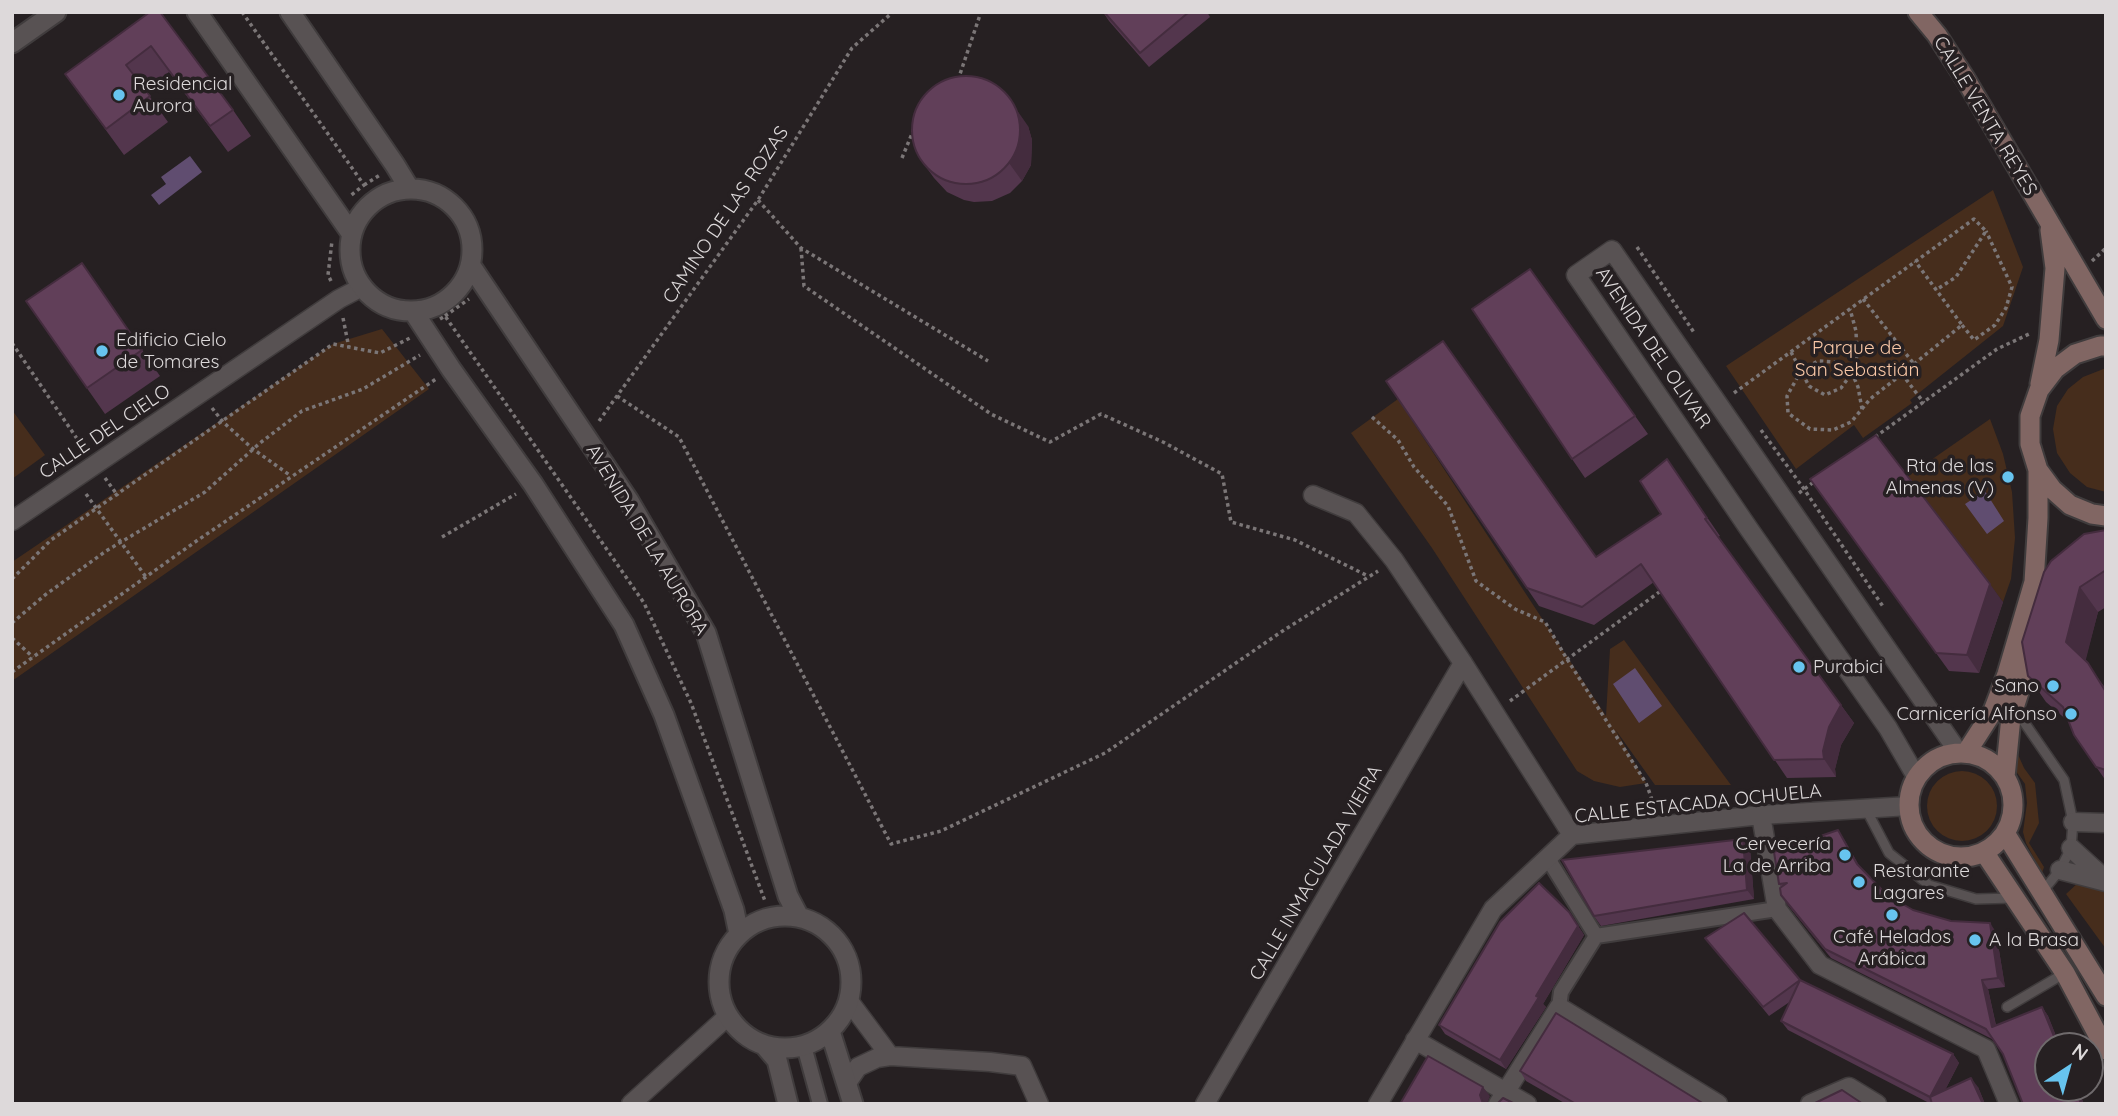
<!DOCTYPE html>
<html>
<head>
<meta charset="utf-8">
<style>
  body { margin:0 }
  #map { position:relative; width:2118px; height:1116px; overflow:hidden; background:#262022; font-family:Quicksand,sans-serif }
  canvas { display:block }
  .frame { position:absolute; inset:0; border:14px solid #ddd9da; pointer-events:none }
  .north { position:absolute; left:2034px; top:1032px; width:70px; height:70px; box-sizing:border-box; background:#262022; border:2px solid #6f6a6c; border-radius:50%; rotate:36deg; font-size:19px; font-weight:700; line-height:28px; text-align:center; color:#ddd9da }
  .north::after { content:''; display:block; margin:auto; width:24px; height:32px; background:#67c4ef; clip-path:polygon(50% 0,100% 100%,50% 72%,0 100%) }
</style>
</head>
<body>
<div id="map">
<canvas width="2118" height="1116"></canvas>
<div class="frame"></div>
<div class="north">N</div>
</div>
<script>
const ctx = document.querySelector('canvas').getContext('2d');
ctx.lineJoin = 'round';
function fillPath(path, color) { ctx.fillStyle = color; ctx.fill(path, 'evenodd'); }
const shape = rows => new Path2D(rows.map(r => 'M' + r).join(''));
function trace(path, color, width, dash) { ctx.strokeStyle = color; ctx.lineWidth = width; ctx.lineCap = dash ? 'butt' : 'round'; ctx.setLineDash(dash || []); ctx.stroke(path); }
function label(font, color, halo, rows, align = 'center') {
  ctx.font = font + ' Quicksand,sans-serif'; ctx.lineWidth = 7; ctx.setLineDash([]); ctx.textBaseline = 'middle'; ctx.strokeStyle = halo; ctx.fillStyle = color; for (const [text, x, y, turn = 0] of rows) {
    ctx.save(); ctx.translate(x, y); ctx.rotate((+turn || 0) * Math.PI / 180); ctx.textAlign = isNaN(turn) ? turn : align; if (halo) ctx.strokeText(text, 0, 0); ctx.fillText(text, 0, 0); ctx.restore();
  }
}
const green = shape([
  [1993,190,2023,267,2003,326,1910,400,1912,403,1863,438,1854,425,1796,469,1726,366],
  [382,329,429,389,12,681,12,562,333,344],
  [2106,368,2106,492,2087,487,2070,473,2057,453,2053,429,2057,406,2068,389,2083,377],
  [1398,399,1606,716,1610,649,1624,640,1731,785,1655,785,1615,729,1646,783,1620,787,1594,781,1577,771,1432,548,1351,433],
  [12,410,45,455,12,479],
  [1990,419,2003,454,2012,492,2015,538,2011,579,2003,602,1908,476],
  [2015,738,2019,739,2016,750,2024,768,2035,783,2039,823,2029,843,2044,867,2042,873,2026,843,2023,832,2027,803,2025,784,2013,767],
  '1927 806a35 35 0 1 1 70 0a35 35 0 1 1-70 0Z',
  [2080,881,2106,890,2106,949,2066,894]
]);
const water = shape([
  [190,156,202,172,159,205,151,195,166,184,161,177],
  [1985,491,2004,521,1987,534,1965,504],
  [1635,668,1662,706,1639,723,1613,684]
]);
const path = shape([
  [242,12,364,185,350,196],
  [958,80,981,12],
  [902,158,913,131],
  [364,185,380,175],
  [758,200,801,248,988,361],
  [1637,247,1695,334],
  [801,248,804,286,991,414,1050,442,1101,414,1163,442,1222,474,1231,522,1295,540,1368,576],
  [2092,261,2106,248],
  [331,281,328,275,332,241],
  [1863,299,1914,364,1902,374,1924,403],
  [445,316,469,299],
  [343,318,349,348],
  [440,319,445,316,644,603,691,703,765,901],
  [1962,325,1974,340,1995,325,2006,308,2012,287,1986,231],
  [12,343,84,449],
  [1791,352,1801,371,1787,396,1788,413,1810,429,1833,430,1851,422,1862,409,1858,387,1852,373,1837,362,1818,361,1801,371,1809,386,1825,395,1841,388,1852,373,1857,356,1856,331,1850,309],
  [1914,364,1962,325,1915,261],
  [1734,393,1974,219,1986,231,1956,277,1936,290],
  [617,396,679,437,891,844,941,831,1105,753,1281,632,1378,571],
  [212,408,223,422,253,449,291,476],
  [1862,409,1870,399,1902,374],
  [1372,417,1398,440,1414,467,1448,506,1476,581,1515,609,1545,622,1567,659,1646,783,1655,808],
  [599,421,758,200,852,48,893,12],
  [1761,430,1804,489,1884,608],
  [1875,437,1997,349,2029,334,2032,334],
  [105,478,118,496],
  [1799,493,1815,481],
  [86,494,146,577],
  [442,537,516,494],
  [12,579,51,540,333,344,380,353,410,338],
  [12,623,45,595,106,551,205,492,260,443,302,411,363,389,420,355],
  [12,638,33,657],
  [12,672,195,542,436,379],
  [1510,701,1662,590],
  [1953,710,1967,717]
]);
const service = shape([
  [2015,709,2064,780,2073,822,2071,848,2060,870,2042,892],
  [1866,809,1889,853,1929,885,1976,899,2013,898],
  [2007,1007,2065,973]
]);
const pedestrian = shape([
  [1547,857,1596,936,1561,992,1559,1007],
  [1596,936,1777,909],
  [804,1046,820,1104]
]);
const minor = shape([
  [1313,495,1356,513,1394,560,1463,663,1572,835],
  [12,521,339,299,362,287],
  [1917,778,1888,728,1749,529,1576,275,1612,250,1959,753],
  [1761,815,1777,909,1820,965,1986,1049,2009,1104],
  [2073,822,2106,823],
  [2071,848,2106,880],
  [2060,870,2106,882],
  [849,1001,890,1056,990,1062,1022,1066,1039,1104],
  [1415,1040,1527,1104],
  [847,1083,858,1067,877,1058,890,1056],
  [631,1104,728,1016],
  [1205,1104,1463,663],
  [1378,1104,1493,909,1572,835,1761,815,1909,806],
  [1498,1104,1559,1007,1718,1104],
  [1810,1104,1849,1087,1877,1104]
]);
const tertiary = shape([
  [197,12,351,233],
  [290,12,395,165,409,188],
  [12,43,56,12],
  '350 250a61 61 0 1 1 122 0a61 61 0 1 1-122 0Z',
  [471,266,629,501,706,633,788,896,799,917],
  [413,311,451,369,533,484,624,625,664,715,734,910,739,934],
  '719 982a66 66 0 1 1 132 0a66 66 0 1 1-132 0Z',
  [830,1031,853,1104],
  [765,1046,777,1060,788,1104]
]);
const secondary = shape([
  [1918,12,1937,35,1966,80,2106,319],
  [2106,346,2100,346,2075,354,2055,369,2039,390,2030,416,2030,444,2038,470,2052,489,2070,505,2092,514,2106,516],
  [2040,384,2049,340,2055,268,2050,230],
  [1966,753,1993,711,2007,674,2034,582,2038,518,2038,470],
  '1909 805a52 52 0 1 1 104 0a52 52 0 1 1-104 0Z',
  [2005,777,2011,717,2034,645],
  [2005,833,2106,996],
  [1984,852,2065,973,2106,1050]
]);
const wall = shape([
  [150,12,233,110,251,136,228,152,169,72,145,90,168,122,124,155,65,74],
  [1103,12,1207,12,1210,17,1149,67,1109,21],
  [1028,126,1032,140,1031,165,1022,181,1010,193,992,201,974,202,964,200,947,192,934,178,921,160],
  [82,263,160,376,105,414,26,301],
  [1530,269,1648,434,1585,478,1572,459],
  [1386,381,1596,557,1661,514,1667,459,1720,536,1718,537,1854,723,1841,745,1835,769,1836,777,1787,778,1654,582,1594,625,1539,606],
  [1810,479,2003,602,1979,673,1949,671],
  [2106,530,2106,607,2098,612,2085,661,2106,689,2106,781,2074,735,2069,722,2046,702,2028,676],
  [1838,830,1860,868,1887,895,1913,910,1951,921,1996,932,2005,987,1988,989,1996,1025,2042,1007,2048,1016,2060,1046,2048,1046,2048,1088,2077,1088,2084,1104,2023,1104,2003,1054,1992,1039,1831,958,1788,905,1781,895,1781,887,1779,884],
  [1750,848,1754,899,1601,926,1594,916],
  [1569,912,1584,935,1543,1004,1546,1007,1506,1069,1445,1034,1439,1025],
  [1705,938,1800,980,1953,1054,1959,1063,1945,1090,1978,1087,1985,1104,1931,1104,1788,1030,1781,1021,1791,1001,1769,1016],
  [1520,1071,1704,1104,1566,1104,1526,1081]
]);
const shadedWall = shape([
  [1005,93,1028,126,1032,140,1031,165,1022,181,1009,163],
  [1990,584,2003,602,1979,673,1967,655],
  [2080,587,2098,612,2084,667,2066,642],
  [1841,705,1854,723,1841,745,1835,769,1836,777,1824,759,1823,751,1829,727],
  [1838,830,1844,839,1864,874,1857,864],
  [1743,839,1750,848,1754,899,1747,890],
  [1569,912,1584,935,1543,1004,1546,1007,1506,1069,1500,1060,1536,996],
  [1990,923,1996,932,2005,987,1998,978],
  [1982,980,1988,989,1998,1036,1992,1027],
  [2042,1007,2048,1016,2060,1046,2058,1046],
  [1953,1054,1959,1063,1938,1104,1930,1097],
  [1971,1078,1978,1087,1985,1104,1983,1104],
  [1483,1087,1490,1096,1487,1104,1484,1104,1480,1095],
  [2075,1088,2077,1088,2084,1104,2081,1104]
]);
const building = shape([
  [150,12,160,12,233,110,210,126,151,46,126,65,150,96,106,129,65,74,150,12],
  [1104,12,1189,12,1140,53,1104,12],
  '912 130a54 54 0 1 1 108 0a54 54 0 1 1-108 0Z',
  [82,263,142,350,87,388,26,301,82,263],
  [1530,269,1635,416,1572,459,1472,309,1530,269],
  [1443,341,1596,557,1661,514,1640,481,1667,459,1707,518,1705,519,1841,705,1829,727,1823,751,1824,759,1774,760,1641,564,1582,607,1527,588,1386,381,1443,341],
  [1876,435,1990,584,1967,655,1936,653,1810,479,1876,435],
  [2106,530,2106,570,2080,587,2066,642,2088,663,2106,692,2106,770,2096,767,2074,735,2063,707,2028,676,2022,642,2044,572,2051,561,2084,534,2106,530],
  [1838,830,1857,864,1887,895,1913,910,1951,921,1990,923,1998,978,1982,980,1992,1027,2042,1007,2058,1046,2048,1046,2048,1088,2075,1088,2081,1104,2023,1104,2003,1054,1986,1029,1825,949,1781,895,1780,888,1787,883,1779,884,1774,852,1838,830],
  [1743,839,1747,890,1594,916,1562,860,1743,839],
  [1539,883,1569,912,1578,926,1536,996,1539,997,1500,1060,1439,1025,1500,922,1539,883],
  [1744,913,1800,980,1763,1007,1705,938,1744,913],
  [1800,980,1953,1054,1930,1097,1781,1021,1800,980],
  [1556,1013,1704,1104,1576,1104,1520,1071,1556,1013],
  [1428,1056,1483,1087,1480,1095,1482,1101,1485,1104,1400,1104,1428,1056],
  [1971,1078,1983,1104,1932,1104,1930,1097,1971,1078],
  [1842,1090,1863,1104,1813,1104,1842,1090],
  [1503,1098,1515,1104,1497,1104,1503,1098]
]);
const markers = [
  [119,95,7,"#67c4ef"],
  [102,351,7,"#67c4ef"],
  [2008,477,7,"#67c4ef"],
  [1799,667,7,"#67c4ef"],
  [2053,686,7,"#67c4ef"],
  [2071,714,7,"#67c4ef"],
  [1845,855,7,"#67c4ef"],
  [1859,882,7,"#67c4ef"],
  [1892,915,7,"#67c4ef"],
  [1975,940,7,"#67c4ef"]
];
const poiNames = [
  ["Residencial",133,84],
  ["Aurora",133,106],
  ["Edificio Cielo",116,340],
  ["de Tomares",116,362],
  ["Rta de las",1994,466,"right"],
  ["Almenas (V)",1994,488,"right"],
  ["Purabici",1813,667],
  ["Sano",2039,686,"right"],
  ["Carnicería Alfonso",2057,714,"right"],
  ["Cervecería",1831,844,"right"],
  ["La de Arriba",1831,866,"right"],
  ["Restarante",1873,871],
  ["Lagares",1873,893],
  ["Café Helados",1892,937,"center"],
  ["Arábica",1892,959,"center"],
  ["A la Brasa",1989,940]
];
const streetNames = [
  ["CALLE VENTA REYES",1985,116,59],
  ["CAMINO DE LAS ROZAS",726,215,-56],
  ["AVENIDA DEL OLIVAR",1653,348,56],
  ["CALLE DEL CIELO",105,432,-34],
  ["AVENIDA DE LA AURORA",647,540,59],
  ["CALLE ESTACADA OCHUELA",1698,804,-6],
  ["CALLE INMACULADA VIEIRA",1316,873,-60]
];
const parkNames = [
  ["Parque de",1857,348],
  ["San Sebastián",1857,370]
];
fillPath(green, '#462d1c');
fillPath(water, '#604d70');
trace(service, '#403c3d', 12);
trace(pedestrian, '#403c3d', 18);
trace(minor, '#403c3d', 21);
trace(tertiary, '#403c3d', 23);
trace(secondary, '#403c3d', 23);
trace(path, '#7b7677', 3.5, [3.5, 3.5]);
trace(service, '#585253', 9);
trace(pedestrian, '#585253', 14);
trace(minor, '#585253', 18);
trace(tertiary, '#585253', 19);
trace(secondary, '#816663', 19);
fillPath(wall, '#53364d');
fillPath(shadedWall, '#442c3e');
fillPath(building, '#613f59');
trace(building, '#442c3e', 2);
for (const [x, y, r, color] of markers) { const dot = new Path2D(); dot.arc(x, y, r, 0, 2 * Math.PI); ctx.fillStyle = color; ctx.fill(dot); trace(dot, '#262022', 2.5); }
label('19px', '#ddd9da', '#262022', poiNames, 'left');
label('19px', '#ddd9da', '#262022', streetNames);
label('19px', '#f9c7a6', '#262022', parkNames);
</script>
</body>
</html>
